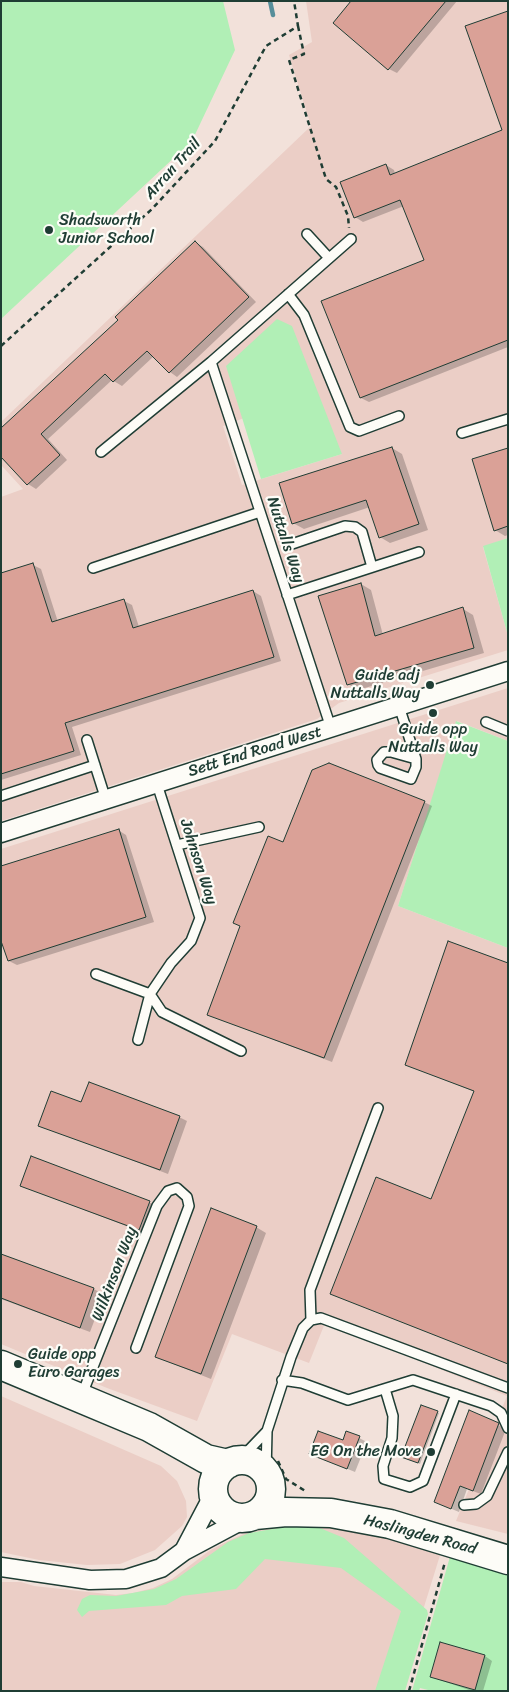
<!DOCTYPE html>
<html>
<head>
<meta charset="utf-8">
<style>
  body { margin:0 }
  #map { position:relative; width:509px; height:1692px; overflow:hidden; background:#f2e1da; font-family:Sriracha,sans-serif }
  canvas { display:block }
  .frame { position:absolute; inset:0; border:2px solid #1f3d34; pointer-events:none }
</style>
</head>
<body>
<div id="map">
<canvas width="509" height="1692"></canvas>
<div class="frame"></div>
</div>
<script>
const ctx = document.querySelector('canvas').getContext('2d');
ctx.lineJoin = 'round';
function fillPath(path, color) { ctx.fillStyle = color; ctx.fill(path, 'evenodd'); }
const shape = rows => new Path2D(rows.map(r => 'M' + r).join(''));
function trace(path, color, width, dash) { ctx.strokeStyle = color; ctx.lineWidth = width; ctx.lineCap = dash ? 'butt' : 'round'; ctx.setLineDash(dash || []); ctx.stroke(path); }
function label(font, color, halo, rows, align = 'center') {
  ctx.font = font + ' Sriracha,sans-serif'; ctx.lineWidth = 4.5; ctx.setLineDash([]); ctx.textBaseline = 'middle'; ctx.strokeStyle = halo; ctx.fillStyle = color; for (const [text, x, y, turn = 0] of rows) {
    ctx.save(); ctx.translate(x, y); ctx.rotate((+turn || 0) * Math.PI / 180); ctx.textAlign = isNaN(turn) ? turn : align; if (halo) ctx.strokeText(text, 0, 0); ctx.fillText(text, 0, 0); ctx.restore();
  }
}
const built = shape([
  [306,1,508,1,508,538,483,547,508,636,508,650,339,703,317,719,1,821,1,497,23,489,1,465,1,422,311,126,289,55,312,42],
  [244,418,342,454,242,485,223,426],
  [508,688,508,741,457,721,398,906,508,948,508,1534,456,1521,507,1396,325,1323,309,1363,232,1334,197,1421,107,1388,1,1344,1,849],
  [1,1396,161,1466,177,1481,186,1501,187,1517,182,1526,155,1550,120,1564,87,1565,39,1560,1,1552],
  [289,1524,350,1529,386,1535,441,1552,398,1691,1,1691,1,1582,21,1582,34,1586,116,1595,133,1593,153,1588,172,1579,209,1551,228,1541,248,1532]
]);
const green = shape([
  [1,1,223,1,235,50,192,141,1,319],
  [277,319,292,326,342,454,261,479,226,366],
  [508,538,508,636,483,546],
  [456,721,508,741,508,948,398,906],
  [290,1526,315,1526,344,1538,427,1610,428,1614,405,1691,375,1691,401,1611,341,1568,265,1559,236,1589,182,1596,166,1605,89,1611,82,1617,77,1610,82,1599,90,1595,116,1596,154,1589,176,1579,228,1542,249,1533],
  [451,1553,508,1571,508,1691,432,1691,420,1688,419,1691,412,1691],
  [440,1642,485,1655,474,1690,430,1677]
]);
const shadow = shape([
  [353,1,457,1,397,73,389,69],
  [508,12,508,347,369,402,361,398,323,301,426,260,404,206,363,222,355,217,386,165,394,170,395,174,504,131],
  [195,242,203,247,256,302,177,377,170,372,154,356,122,386,112,380,48,439,67,460,36,489,28,484,1,455,120,320],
  [392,448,402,454,428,530,390,543,380,537,370,507,304,529,293,523],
  [508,449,508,535,505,536,495,530],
  [33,565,41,569,58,622,124,601,132,605,139,627,253,591,261,596,281,661,72,727,81,755,1,780,1,575],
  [361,584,371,590,383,635,463,609,473,615,484,653,358,690,348,684],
  [424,802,432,806,332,1062,209,1015,284,844],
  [118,830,126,835,154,922,17,965,9,961],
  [508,964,508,1364,331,1293,432,1200,475,1092,406,1064],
  [82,1104,179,1117,187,1121,168,1174,39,1125],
  [32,1158,158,1206,147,1234,22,1186],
  [256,1227,266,1233,211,1379,156,1357],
  [1,1255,94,1289,104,1295,90,1332,1,1299],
  [437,1412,439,1413,420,1464,405,1458],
  [498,1425,506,1429,481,1494,467,1489,459,1512,435,1502],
  [359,1438,367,1442,355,1472,311,1454],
  [441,1644,485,1656,492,1661,483,1691,472,1691,431,1677]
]);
const stream = shape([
  [270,1,273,15]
]);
const building = shape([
  [351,1,446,1,388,70,333,23,351,1],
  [508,11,508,340,360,398,321,301,424,260,400,200,354,218,340,182,386,164,390,175,502,130,465,26,508,11],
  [195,241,249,297,169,373,147,351,113,382,105,374,41,434,60,455,27,485,1,457,1,428,118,320,115,317,195,241],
  [392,447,419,524,379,538,366,500,292,524,279,483,392,447],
  [508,448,508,526,494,531,472,459,508,448],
  [33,563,52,622,124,599,133,628,253,590,274,657,65,723,74,751,1,774,1,573,33,563],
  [361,583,375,636,463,607,474,648,347,685,318,596,361,583],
  [329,763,425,801,324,1058,207,1015,240,926,233,923,268,836,283,842,312,770,329,763],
  [119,829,146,917,8,961,1,941,1,866,119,829],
  [448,941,508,963,508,1364,330,1294,376,1177,431,1199,474,1091,405,1065,448,941],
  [89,1082,180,1116,160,1170,38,1126,51,1091,81,1102,89,1082],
  [31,1156,150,1201,139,1230,20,1186,31,1156],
  [211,1208,257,1226,201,1374,155,1357,211,1208],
  [1,1254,94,1288,80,1328,1,1298,1,1254],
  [421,1405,438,1411,418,1463,401,1457,421,1405],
  [469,1410,499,1423,473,1491,460,1486,451,1509,434,1502,469,1410],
  [318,1431,343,1440,346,1431,360,1436,347,1469,309,1454,318,1431],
  [440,1642,485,1655,475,1690,430,1677,440,1642]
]);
const path = shape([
  [298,26,304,54,289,60,326,179,336,187,348,216,349,228],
  [1,346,152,209,215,141,266,46,298,26,294,1],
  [278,1461,286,1479,307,1492],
  [409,1691,445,1562]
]);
const lane = shape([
  [307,234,329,258],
  [288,294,304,315,350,427,359,431,399,416],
  [211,362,331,728],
  [462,433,508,419],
  [101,452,211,362,351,239],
  [292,544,345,526,355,527,362,532,372,567],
  [93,568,260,512],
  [287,595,419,552],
  [399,706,416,759,416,767,411,779,380,768,378,765,377,760,384,752,391,752,416,759],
  [486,722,508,731],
  [87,740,106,800],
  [1,796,95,765],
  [177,845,259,827],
  [96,974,150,994,162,1012,241,1051],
  [138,1040,150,994,171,963,191,941,200,918,157,784],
  [311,1320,310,1290,378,1108],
  [282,1380,302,1383,348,1400,413,1380,491,1406,501,1413,508,1428],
  [385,1389,393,1416,392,1438,383,1466,384,1479,410,1487,423,1481,456,1394],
  [81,1397,157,1206,168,1191,177,1188,187,1197,189,1206,136,1348],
  [234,1462,246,1453,267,1431],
  [266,1474,267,1431,291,1357,303,1328,311,1320,321,1318,508,1388],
  [464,1505,476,1504,487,1496,508,1452]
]);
const street = shape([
  [1,833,508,671],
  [184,1551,213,1496],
  [1,1567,90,1580,126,1579,161,1568,184,1551,246,1518]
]);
const highway = shape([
  [1,1365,149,1427,206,1459,228,1464],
  '213 1489a29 29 0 1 1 58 0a29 29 0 1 1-58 0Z',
  [255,1515,286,1512,331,1513,390,1524,508,1560]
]);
const markers = [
  [49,230,5,"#1f3d34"],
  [430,685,5,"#1f3d34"],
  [433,713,5,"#1f3d34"],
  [18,1364,5,"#1f3d34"],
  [431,1452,5,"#1f3d34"]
];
const streetNames = [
  ["Arran Trail",173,169,-48],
  ["Nuttalls Way",285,540,72],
  ["Sett End Road West",255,752,-17],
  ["Johnson Way",198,862,72],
  ["Wilkinson Way",115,1274,-69],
  ["Haslingden Road",420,1535,15]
];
const poiNames = [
  ["Shadsworth",59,221],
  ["Junior School",59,239],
  ["Guide adj",420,676,"right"],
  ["Nuttalls Way",420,694,"right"],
  ["Guide opp",433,730,"center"],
  ["Nuttalls Way",433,748,"center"],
  ["Guide opp",28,1355],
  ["Euro Garages",28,1373],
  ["EG On the Move",421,1452,"right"]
];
fillPath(built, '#ebcec6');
fillPath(green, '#b1efb6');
fillPath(shadow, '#0003');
trace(stream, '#578e9a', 4.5);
fillPath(building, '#daa197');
trace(building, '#1f3d34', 1);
trace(lane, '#1f3d34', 12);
trace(street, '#1f3d34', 21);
trace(highway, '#1f3d34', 31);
trace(path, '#1f3d34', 2.5, [5, 4]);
trace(lane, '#fdfcf7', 9);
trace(street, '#fdfcf7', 18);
trace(highway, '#fdfcf7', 28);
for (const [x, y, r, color] of markers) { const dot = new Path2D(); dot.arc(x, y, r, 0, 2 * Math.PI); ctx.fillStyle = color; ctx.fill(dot); trace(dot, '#fdfcf7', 2); }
label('16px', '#1f3d34', '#fdfcf7', streetNames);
label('16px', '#1f3d34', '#fdfcf7', poiNames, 'left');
</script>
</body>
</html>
